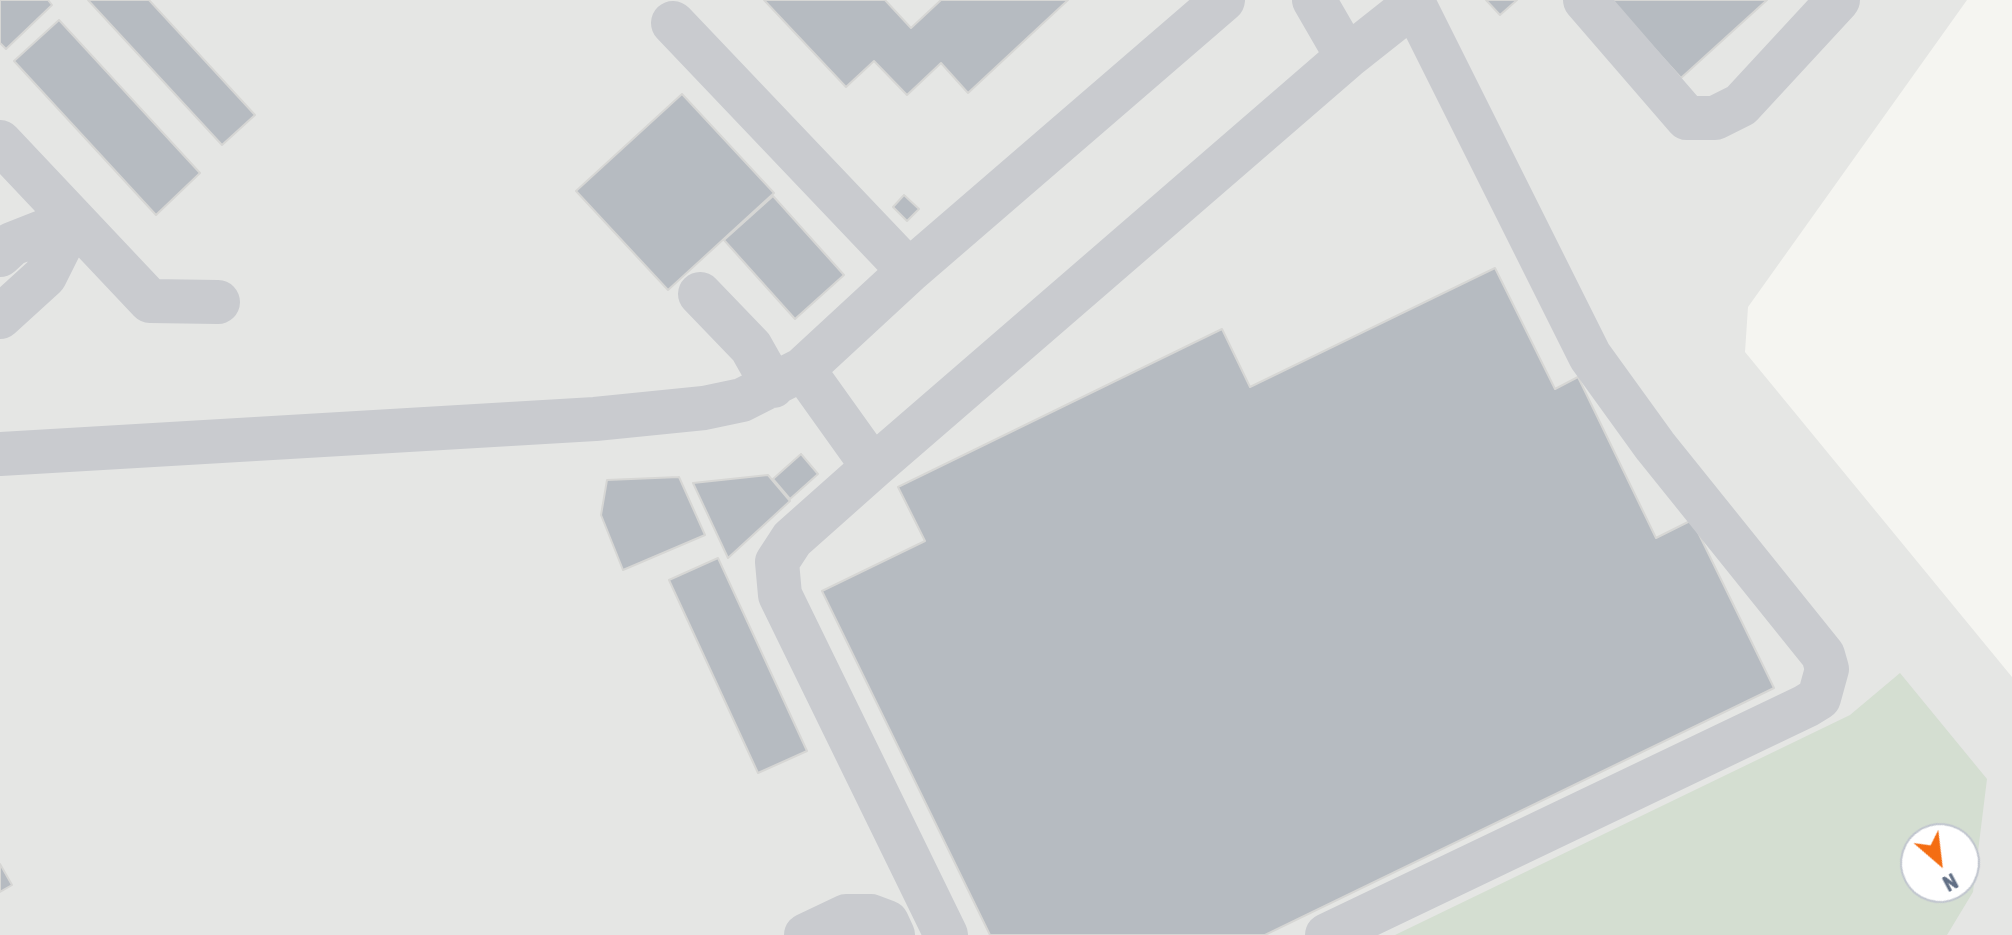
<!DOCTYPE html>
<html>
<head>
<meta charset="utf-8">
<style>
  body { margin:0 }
  #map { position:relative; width:2012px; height:935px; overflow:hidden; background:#f5f5f1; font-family:"Asap Condensed",sans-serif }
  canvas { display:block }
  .north { position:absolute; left:1900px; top:823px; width:80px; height:80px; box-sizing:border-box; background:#fff; border:2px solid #c0c5ce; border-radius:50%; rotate:152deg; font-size:22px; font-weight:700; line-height:32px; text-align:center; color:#616f85 }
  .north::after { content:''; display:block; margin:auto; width:28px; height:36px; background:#f46d12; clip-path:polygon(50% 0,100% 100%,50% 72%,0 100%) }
</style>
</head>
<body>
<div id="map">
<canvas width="2012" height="935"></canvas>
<div class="north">N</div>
</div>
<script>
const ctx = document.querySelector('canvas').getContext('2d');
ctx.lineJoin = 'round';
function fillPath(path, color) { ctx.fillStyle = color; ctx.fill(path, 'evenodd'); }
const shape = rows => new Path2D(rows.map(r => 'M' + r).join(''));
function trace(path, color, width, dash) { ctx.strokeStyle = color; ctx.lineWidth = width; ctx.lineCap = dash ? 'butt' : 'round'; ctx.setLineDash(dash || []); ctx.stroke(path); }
const built = shape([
  [0,0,1967,0,1748,307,1745,352,2012,677,2012,935,0,935],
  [1916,839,1964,839,1964,887,1916,887]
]);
const green = shape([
  [1900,673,1987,779,1973,892,1947,935,1395,935,1850,715],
  [1916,839,1964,839,1964,887,1916,887]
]);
const building = shape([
  [0,0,48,0,52,5,6,49,0,43,0,0],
  [88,0,149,0,255,115,222,145,88,0],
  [764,0,885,0,911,28,941,0,1068,0,968,93,941,63,907,95,874,61,846,87,764,0],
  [1486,0,1517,0,1500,15,1486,0],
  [1610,0,1767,0,1681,78,1610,0],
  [59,20,200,173,156,215,14,61,59,20],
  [682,94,774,193,668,290,576,191,682,94],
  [904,195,919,209,907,221,893,207,904,195],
  [773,196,844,275,795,319,724,240,773,196],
  [1495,268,1555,389,1578,377,1656,538,1692,520,1774,688,1265,935,990,935,822,591,925,541,898,487,1222,329,1250,387,1495,268],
  [801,454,818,474,790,499,773,479,801,454],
  [768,475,790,501,728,558,693,483,768,475],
  [679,477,705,535,623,570,601,515,607,480,679,477],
  [718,558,807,751,758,773,669,580,718,558],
  [0,864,12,885,0,892,0,864]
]);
const minor = shape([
  [1314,0,1347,57],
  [1585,0,1687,118,1715,118,1741,105,1838,0],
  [673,23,909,271],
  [0,142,150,301,218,302],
  [0,255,12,244,73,220],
  [700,294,751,347,773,386],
  [0,317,45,276,73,220],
  [803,369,873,467],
  [0,454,595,419,704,408,742,400,803,369,909,271,1223,0],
  [806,935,846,916,871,916,887,922,893,935],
  [946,935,780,595,777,562,792,539,873,467,1347,57,1414,4],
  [1327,935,1806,706,1819,698,1827,669,1823,655,1655,446,1590,356,1412,0]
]);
fillPath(built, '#e5e6e4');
fillPath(green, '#d4ded1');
fillPath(building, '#b6bbc1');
trace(building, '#d6d6d4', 2);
trace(minor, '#c9cbcf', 44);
</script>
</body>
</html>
